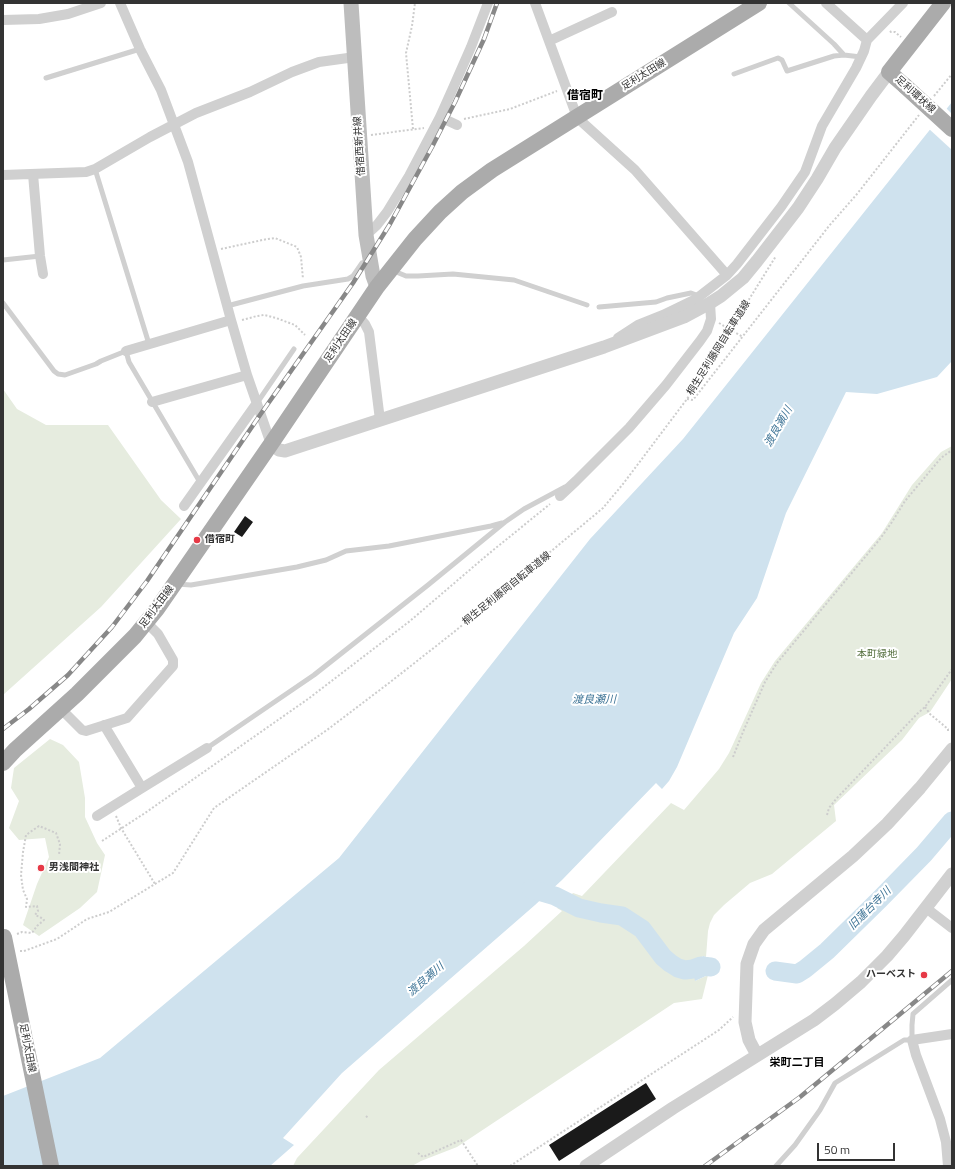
<!DOCTYPE html>
<html>
<head>
<meta charset="utf-8">
<style>
  body { margin:0 }
  #map { position:relative; width:955px; height:1169px; overflow:hidden; background:#fff; font-family:"Titillium Web",sans-serif }
  canvas { display:block }
  .frame { position:absolute; inset:0; border:4px solid #333; pointer-events:none }
  .scale { position:absolute; left:817px; top:1143px; width:78px; height:18px; box-sizing:border-box; border:2px solid #333; border-top:0; padding-left:5px; font-size:12px; line-height:14px; white-space:nowrap; color:#333; -webkit-text-stroke:3px #fff; paint-order:stroke }
</style>
</head>
<body>
<div id="map">
<canvas width="955" height="1169"></canvas>
<div class="frame"></div>
<div class="scale">50 m</div>
</div>
<script>
const ctx = document.querySelector('canvas').getContext('2d');
ctx.lineJoin = 'round';
function fillPath(path, color) { ctx.fillStyle = color; ctx.fill(path, 'evenodd'); }
const shape = rows => new Path2D(rows.map(r => 'M' + r).join(''));
function trace(path, color, width, dash) { ctx.strokeStyle = color; ctx.lineWidth = width; ctx.lineCap = dash ? 'butt' : 'round'; ctx.setLineDash(dash || []); ctx.stroke(path); }
function label(font, color, halo, rows, align = 'center') {
  ctx.font = font + ' "Titillium Web","Noto Sans JP",sans-serif'; ctx.lineWidth = 4; ctx.setLineDash([]); ctx.textBaseline = 'middle'; ctx.strokeStyle = halo; ctx.fillStyle = color; for (const [text, x, y, turn = 0] of rows) {
    ctx.save(); ctx.translate(x, y); ctx.rotate((+turn || 0) * Math.PI / 180); ctx.textAlign = isNaN(turn) ? turn : align; if (halo) ctx.strokeText(text, 0, 0); ctx.fillText(text, 0, 0); ctx.restore();
  }
}
const green = shape([
  [3,389,17,409,46,425,108,425,161,500,181,519,101,607,3,695],
  [952,446,952,679,930,712,919,718,902,740,834,805,836,821,772,874,750,883,724,905,714,915,710,923,708,931,706,957,703,956,698,961,695,981,708,975,702,999,674,1003,457,1147,421,1161,412,1166,293,1166,297,1158,379,1070,524,946,562,911,557,908,573,893,582,896,671,803,684,810,719,769,729,753,761,683,775,661,882,533,912,485,941,452],
  [50,739,63,745,79,762,85,798,85,817,97,843,105,855,97,892,80,908,39,936,23,925,37,884,49,857,45,838,19,840,9,828,19,801,11,788,14,768]
]);
const water = shape([
  [952,102,952,361,937,377,877,394,846,392,786,513,757,598,734,633,677,767,669,781,662,789,656,783,562,880,535,905,342,1073,283,1138,294,1145,270,1166,3,1166,3,1096,100,1058,339,858,590,539,683,439],
  [703,956,713,959,711,971,708,975,695,981,692,966,698,962]
]);
const pier = shape([
  [945,107,952,114,952,150,928,128]
]);
const river = shape([
  [531,889,555,896,579,908,601,913,622,916,642,929,663,957,670,963,678,968,685,970,693,969,701,966,711,967],
  [775,971,797,974,805,969,827,951,879,900,924,854,952,821]
]);
const building = shape([
  [245,516,253,522,242,537,234,532],
  [646,1083,656,1099,559,1161,549,1145]
]);
const path = shape([
  [890,31,891,32,895,32,901,37],
  [934,96,952,74],
  [464,119,510,109,557,91],
  [413,129,406,53,412,26,415,3],
  [371,135,424,128],
  [221,249,267,239,275,238,297,247,301,257,303,279],
  [242,320,257,316,264,315,276,318,295,325,305,335],
  [719,323,743,337],
  [687,399,693,400,829,226,857,194,919,115],
  [925,707,930,714,948,729,948,733],
  [733,757,743,732,765,682,777,663,880,539,892,522,905,501,941,458,952,450],
  [827,815,829,808,836,799,917,714,925,707,952,669],
  [116,816,121,828,155,884],
  [102,841,145,813,308,699,410,621,486,556,550,504],
  [17,934,22,932,32,933,37,926,44,920,40,917,35,915,38,911,37,906,26,907,27,899,23,890,21,875,23,852,26,835,39,826,56,833,60,844,59,855],
  [20,951,24,951,57,939,87,919,109,912,173,873,214,808,327,730,389,683,454,632,603,508,623,484,687,399,776,256],
  [366,1116,368,1118],
  [418,1153,423,1157,461,1140,478,1166],
  [510,1166,719,1030,733,1017]
]);
const service = shape([
  [789,3,834,44,844,55,861,57],
  [734,74,778,58,782,60,787,71,834,56,844,55],
  [46,78,140,49],
  [95,169,149,344],
  [3,260,40,256],
  [394,271,406,276,418,276,453,274,514,280,587,305],
  [3,303,54,371,58,374,65,375,96,364,101,361,126,351,129,362,201,484],
  [227,306,303,286,348,279,353,276,362,263,369,261],
  [599,307,656,302,667,298,691,293,699,296],
  [257,403,294,349],
  [177,584,191,585,297,567,326,560,346,551,389,546,491,526,502,523],
  [207,748,314,675,428,585,505,522,524,509,565,487],
  [776,1166,795,1145,820,1110,835,1083,904,1040,912,1040,912,1025,913,1014,952,980]
]);
const minor = shape([
  [120,3,140,49,161,90,188,162,231,320,247,375,271,444],
  [535,3,577,117,582,122,635,170,727,275],
  [826,3,867,40],
  [3,20,39,19,68,14,101,3],
  [549,41,612,12],
  [440,117,457,125],
  [33,174,40,256,43,274],
  [3,175,86,172,95,169,150,137,196,113,250,92,292,72,319,62,355,57],
  [366,235,377,225,387,212,409,176,440,117,453,88,471,47,488,3],
  [358,316,365,324,369,332,380,420],
  [618,338,638,325,663,315,696,299,727,275,737,264,781,207,805,172,822,126,856,68,864,51,867,40,903,3],
  [126,351,231,320],
  [152,402,247,375],
  [560,496,576,481,629,428,666,385,700,341,707,331,711,319,710,303],
  [184,506,257,403],
  [61,709,82,730,86,731,127,718,173,666,173,660,158,634,146,622],
  [104,725,142,788],
  [97,816,142,788,207,748],
  [926,908,952,928],
  [948,1166,946,1142,940,1119,916,1055,912,1040,952,1034]
]);
const tertiary = shape([
  [271,444,279,450,285,451,604,347,684,317,710,303,721,296,743,278,757,261,798,208,817,179,835,148,871,96,889,72],
  [757,1055,749,1040,745,1022,747,964,754,944,764,930,853,856,887,824,920,788,952,749],
  [586,1166,673,1108,814,1020,835,1004,861,982,887,956,904,936,952,874]
]);
const secondary = shape([
  [351,3,366,235,373,276,377,287]
]);
const primary = shape([
  [905,86,889,72,943,3],
  [3,763,15,750,77,694,135,636,157,609,271,444,377,287,415,239,440,212,462,192,492,170,759,3]
]);
const rail = shape([
  [3,729,29,709,68,675,112,627,147,581,260,415,353,283,390,224,432,147,455,102,484,39,497,3],
  [705,1166,800,1097,852,1054,952,971]
]);
const primaryBridge = shape([
  [905,86,952,129],
  [4,937,51,1166]
]);
const markers = [
  [197,540,4,"#e63946"],
  [41,868,4,"#e63946"],
  [924,975,4,"#e63946"]
];
const streetNames = [
  ["足利太田線",644,75,-32],
  ["足利環状線",915,95,42],
  ["借宿西新井線",360,146,-94],
  ["足利太田線",341,341,-56],
  ["桐生足利藤岡自転車道線",719,348,-58],
  ["桐生足利藤岡自転車道線",507,589,-39],
  ["足利太田線",157,607,-53],
  ["足利太田線",27,1048,79]
];
const poiNames = [
  ["借宿町",205,540],
  ["男浅間神社",49,868],
  ["ハーベスト",916,975,"right"]
];
const parkNames = [
  ["本町緑地",877,655]
];
const waterNames = [
  ["渡良瀬川",779,427,-60],
  ["渡良瀬川",594,700],
  ["旧蓮台寺川",870,909,-45],
  ["渡良瀬川",426,980,-41]
];
const neighbourhoodNames = [
  ["栄町二丁目",797,1063]
];
const quarterNames = [
  ["借宿町",585,96]
];
fillPath(green, '#e6ecdf');
fillPath(water, '#cfe2ee');
fillPath(pier, '#fff');
trace(river, '#cfe2ee', 19);
fillPath(building, '#1a1a1a');
trace(path, '#cdcdcd', 2, [2, 2]);
trace(service, '#d0d0d0', 5);
trace(minor, '#d0d0d0', 10);
trace(tertiary, '#d0d0d0', 13);
trace(secondary, '#bdbdbd', 15);
trace(primary, '#ababab', 16);
trace(rail, '#888', 4.5);
trace(rail, '#fff', 3, [9]);
trace(primaryBridge, '#ababab', 16);
for (const [x, y, r, color] of markers) { const dot = new Path2D(); dot.arc(x, y, r, 0, 2 * Math.PI); ctx.fillStyle = color; ctx.fill(dot); trace(dot, '#fff', 1.5); }
label('10px', '#333', '#fff', streetNames);
label('bold 10px', '#333', '#fff', poiNames, 'left');
label('10px', '#56703f', '#fff', parkNames);
label('italic 11px', '#3f7597', '#fff', waterNames);
label('bold 11px', '#000', '#fff', neighbourhoodNames);
label('bold 12px', '#000', '#fff', quarterNames);
</script>
</body>
</html>
